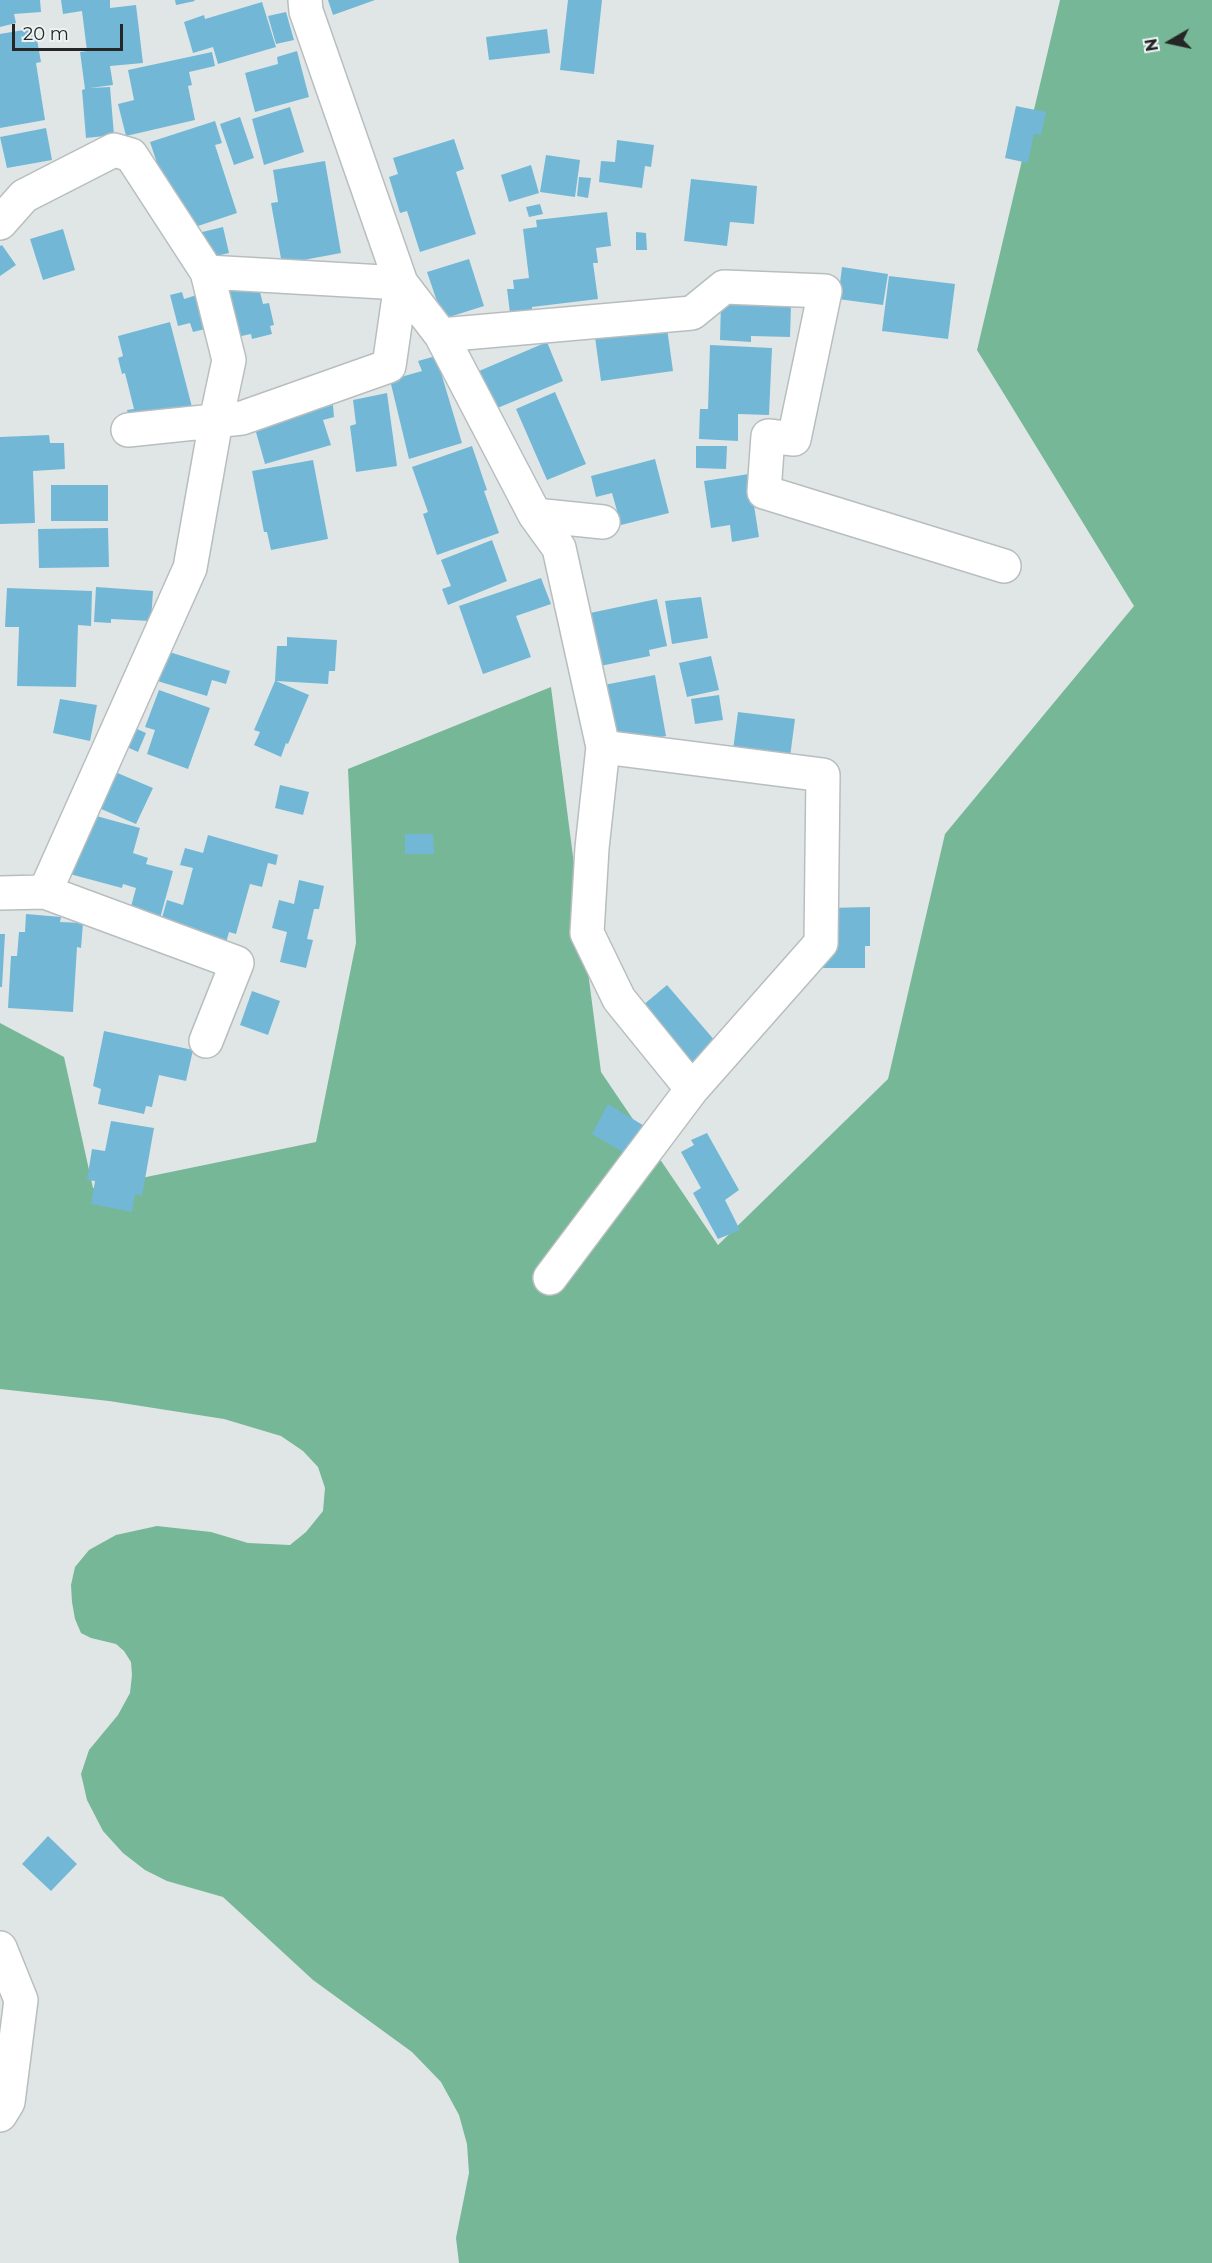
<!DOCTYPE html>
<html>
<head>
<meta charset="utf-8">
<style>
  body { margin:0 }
  #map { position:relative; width:1212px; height:2263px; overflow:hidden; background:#e0e6e6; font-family:Montserrat,sans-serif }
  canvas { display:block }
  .north { position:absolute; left:1140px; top:12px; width:60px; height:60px; -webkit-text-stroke:4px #edf3f3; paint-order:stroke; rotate:261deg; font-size:16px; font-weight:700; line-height:24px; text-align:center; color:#252727 }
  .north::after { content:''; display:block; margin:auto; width:21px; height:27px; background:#252727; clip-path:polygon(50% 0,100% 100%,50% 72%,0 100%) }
  .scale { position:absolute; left:12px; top:24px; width:111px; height:27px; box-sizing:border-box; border:3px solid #252727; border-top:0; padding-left:8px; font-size:18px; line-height:21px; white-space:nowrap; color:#252727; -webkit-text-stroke:4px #edf3f3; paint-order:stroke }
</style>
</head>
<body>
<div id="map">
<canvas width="1212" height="2263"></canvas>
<div class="north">N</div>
<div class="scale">20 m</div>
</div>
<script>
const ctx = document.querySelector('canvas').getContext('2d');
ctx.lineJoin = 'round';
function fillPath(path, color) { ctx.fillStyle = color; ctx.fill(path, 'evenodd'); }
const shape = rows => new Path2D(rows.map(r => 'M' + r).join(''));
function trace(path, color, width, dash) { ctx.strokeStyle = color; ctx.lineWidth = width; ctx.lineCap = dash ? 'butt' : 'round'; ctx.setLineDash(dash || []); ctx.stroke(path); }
const forest = shape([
  [1060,0,1212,0,1212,2263,459,2263,456,2238,469,2173,467,2144,459,2115,441,2082,412,2052,313,1980,223,1897,167,1881,145,1870,123,1853,103,1831,87,1800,81,1774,89,1750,118,1715,130,1693,132,1675,131,1662,124,1651,116,1644,91,1638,81,1633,75,1619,72,1602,71,1585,75,1567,89,1550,116,1535,157,1526,211,1532,248,1543,290,1545,306,1532,323,1511,325,1488,318,1467,303,1451,281,1436,224,1419,109,1401,0,1389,0,1023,64,1057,93,1188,316,1142,356,943,348,769,551,687,601,1072,718,1245,888,1079,945,834,1134,606,977,350]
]);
const building = shape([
  [0,0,40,0,41,12,14,14,16,23,0,27],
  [61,0,110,0,110,8,136,5,143,63,110,66,113,85,90,88,110,87,114,135,86,138,82,90,85,89,80,52,87,51,82,11,63,14],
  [175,0,194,0,195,1,176,5],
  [328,0,375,0,333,15],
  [568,0,602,0,594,74,560,70],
  [262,2,276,47,218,64,213,47,193,53,184,22,204,15,205,19],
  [286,12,294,40,276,44,268,16],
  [35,28,41,62,36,63,45,120,0,128,0,34],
  [547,29,550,53,489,60,486,37],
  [297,51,309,97,255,112,245,73,278,64,277,57],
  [212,52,215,66,189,72,192,85,188,86,195,120,126,136,118,104,134,100,128,70],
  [1016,106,1046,112,1041,135,1034,134,1028,163,1005,158],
  [290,107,304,152,264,165,252,119],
  [240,117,254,158,234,165,220,124],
  [215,121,222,143,215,145,237,213,186,230,167,193,150,142],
  [46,128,52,160,7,168,0,137],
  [454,139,464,169,456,172,476,234,420,252,407,211,400,213,389,177,398,174,393,158],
  [617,140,654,145,651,167,645,166,642,188,599,182,601,161,615,162],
  [546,155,580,160,575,197,540,192],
  [325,161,341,253,282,264,271,203,278,202,273,170],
  [531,165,539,193,509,202,501,175],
  [579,177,591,178,588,198,577,196],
  [691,179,757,186,754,224,730,222,727,246,684,241],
  [540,204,543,214,529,217,526,207],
  [607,212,611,246,596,248,598,263,593,263,598,299,532,307,532,310,510,313,507,289,514,289,513,280,529,278,523,229,537,227,536,220],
  [223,227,229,253,204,259,198,233],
  [63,229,75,270,43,280,30,239],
  [636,232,646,233,647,250,636,250],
  [2,245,16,265,0,276,0,246],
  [469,259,484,306,443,319,427,272],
  [842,267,888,274,883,305,838,299],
  [889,276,955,284,948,339,882,331],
  [258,284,263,304,269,303,274,325,270,326,272,334,252,339,251,334,232,338,221,293],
  [182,292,184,299,200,294,209,328,193,332,190,323,178,326,170,295],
  [721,302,791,305,790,337,751,336,751,342,720,340],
  [170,322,192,407,130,423,127,410,134,409,125,373,122,374,118,358,123,356,118,336],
  [667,328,673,371,601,381,595,337],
  [547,342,563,381,495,409,479,371],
  [710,345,772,348,769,415,738,414,738,441,699,439,700,409,708,409],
  [436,356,462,443,409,459,390,380,422,371,418,361],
  [555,392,586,464,547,480,516,409],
  [387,393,397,466,356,472,350,426,356,424,353,400],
  [333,405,334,417,323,420,331,445,265,464,254,425,319,407,319,409],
  [49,435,50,443,64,443,65,469,33,471,35,523,0,524,0,437],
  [472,446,487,490,484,491,499,533,437,555,423,514,428,512,412,467],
  [696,446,727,446,726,469,696,468],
  [655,459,669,513,621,525,612,493,596,497,591,476],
  [313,460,328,539,271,550,267,532,264,532,252,471],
  [749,474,759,537,732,542,730,525,711,528,704,481],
  [51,485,108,485,108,521,51,521],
  [108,528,109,567,39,568,38,529],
  [492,540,507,581,448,605,442,589,451,586,441,560],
  [541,578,551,604,516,616,531,657,483,674,459,606],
  [96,587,153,591,151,621,111,619,111,623,94,622],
  [7,588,92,591,91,626,78,625,76,687,17,686,19,627,5,627],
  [701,597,708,638,672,644,665,601],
  [657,599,667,646,649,650,650,656,600,666,590,613],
  [287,637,337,640,335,671,329,671,328,684,276,681,309,695,288,744,286,743,281,757,254,745,260,732,254,730,275,681,277,646,287,646],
  [163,650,230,671,226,684,212,680,207,696,154,680],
  [711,656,719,690,687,697,679,663],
  [655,675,666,736,635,742,634,734,614,737,604,685],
  [159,690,210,708,188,769,147,754,155,730,145,727],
  [719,695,723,720,695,724,691,699],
  [60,699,97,705,90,741,53,733],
  [738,712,795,719,790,757,733,750],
  [126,724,146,733,138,752,118,743],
  [108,769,153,788,136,824,92,805],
  [280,785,309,792,303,815,275,808],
  [82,812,140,828,133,853,148,858,146,864,173,871,159,922,129,914,136,888,123,884,122,888,66,873],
  [405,834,433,834,434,854,405,854],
  [208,835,278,855,276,865,268,863,262,887,250,884,236,934,229,932,226,943,160,925,167,900,183,905,193,868,180,865,185,848,203,853],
  [299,880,324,886,319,909,314,909,307,939,313,940,306,968,280,962,287,932,272,928,279,900,294,904],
  [870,907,870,946,865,946,865,968,821,968,820,947,829,908],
  [26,914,61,917,60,922,83,923,81,948,77,947,73,1012,8,1008,11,956,17,956,19,932,25,932],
  [0,934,5,934,2,987,0,987],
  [667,985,716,1042,692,1064,642,1006],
  [252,991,280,1001,268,1035,240,1025],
  [104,1031,193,1050,186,1081,159,1075,152,1107,146,1106,144,1114,98,1104,101,1089,93,1086],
  [608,1104,651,1130,633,1158,592,1134],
  [111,1121,154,1128,142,1196,135,1194,132,1212,91,1204,95,1181,87,1180,92,1149,105,1151],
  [707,1133,739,1190,725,1200,740,1230,718,1239,693,1193,701,1188,681,1152,694,1145,691,1140],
  [48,1836,77,1864,51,1891,22,1864]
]);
const minor = shape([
  [305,0,306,11,401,283,441,335,535,515,603,522],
  [0,223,24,196,114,150,131,155,207,272,229,360,216,421,190,568,45,892],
  [207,272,401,283],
  [441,335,692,313,724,287,825,291,794,439,768,436,764,492,1004,566],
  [128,430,242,418,389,366,401,283],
  [535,515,559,548,603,747,592,848,587,933,619,999,692,1089,550,1278],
  [603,747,823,775,821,943,692,1089],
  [0,893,45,892,237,963,206,1041],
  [0,1948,21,2000,8,2102,0,2115]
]);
fillPath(forest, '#75b796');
fillPath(building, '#72b8d6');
trace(minor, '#b8bebf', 36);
trace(minor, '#fff', 33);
</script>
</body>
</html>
